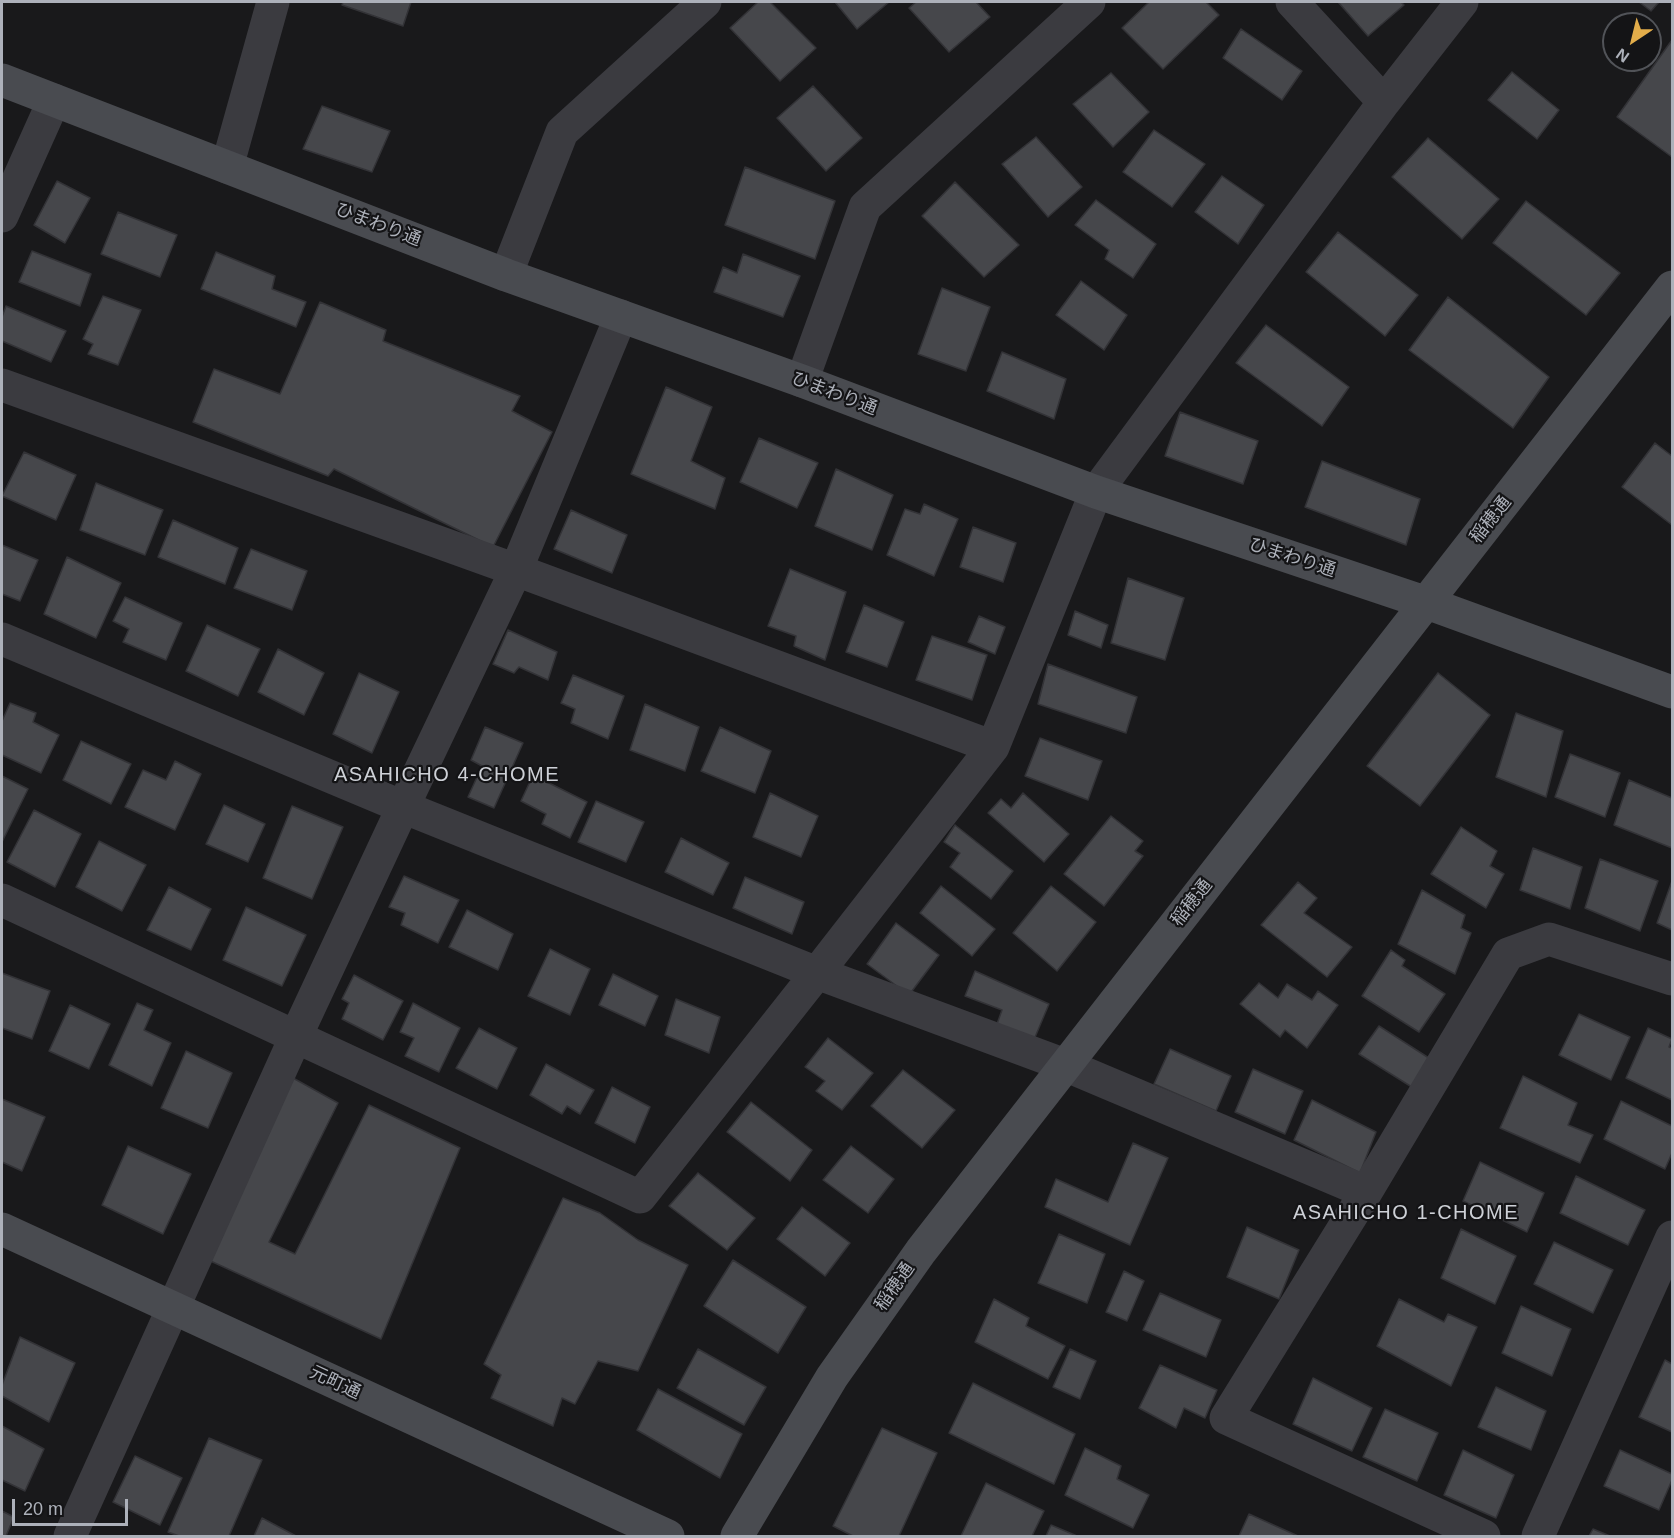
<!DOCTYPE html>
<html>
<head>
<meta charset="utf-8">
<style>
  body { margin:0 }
  #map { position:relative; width:1674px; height:1538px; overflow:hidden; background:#19191b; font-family:Arial,sans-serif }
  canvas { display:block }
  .frame { position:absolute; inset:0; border:3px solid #adb1ba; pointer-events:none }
  .north { position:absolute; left:1602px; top:12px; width:60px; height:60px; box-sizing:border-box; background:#141416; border:2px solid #515358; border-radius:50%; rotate:215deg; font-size:16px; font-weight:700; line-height:24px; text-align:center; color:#adb1ba }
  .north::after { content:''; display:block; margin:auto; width:21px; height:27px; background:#e3ad4a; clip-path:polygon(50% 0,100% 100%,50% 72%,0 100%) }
  .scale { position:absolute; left:12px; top:1499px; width:116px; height:27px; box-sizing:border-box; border:3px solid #adb1ba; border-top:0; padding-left:8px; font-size:18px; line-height:21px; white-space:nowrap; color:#adb1ba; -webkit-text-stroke:4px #141416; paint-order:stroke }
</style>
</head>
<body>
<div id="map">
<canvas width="1674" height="1538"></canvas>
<div class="frame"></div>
<div class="north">N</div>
<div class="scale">20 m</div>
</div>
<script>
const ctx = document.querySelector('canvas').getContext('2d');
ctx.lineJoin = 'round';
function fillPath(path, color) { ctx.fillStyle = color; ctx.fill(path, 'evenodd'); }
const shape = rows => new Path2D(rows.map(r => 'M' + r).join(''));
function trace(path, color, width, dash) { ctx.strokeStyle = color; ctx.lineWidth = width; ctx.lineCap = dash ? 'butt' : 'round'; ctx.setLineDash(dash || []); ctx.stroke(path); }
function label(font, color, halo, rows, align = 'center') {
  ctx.font = font + ' Arial,"Noto Sans JP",sans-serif'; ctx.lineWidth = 4.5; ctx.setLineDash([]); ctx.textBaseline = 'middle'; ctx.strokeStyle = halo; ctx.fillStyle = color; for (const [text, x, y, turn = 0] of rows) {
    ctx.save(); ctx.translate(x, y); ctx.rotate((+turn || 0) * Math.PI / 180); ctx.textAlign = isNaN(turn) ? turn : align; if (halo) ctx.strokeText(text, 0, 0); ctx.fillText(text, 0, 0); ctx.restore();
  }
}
const building = shape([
  [343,2,411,2,403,26,342,5,343,2],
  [758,2,770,2,816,48,780,81,730,28,758,2],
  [835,2,889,2,857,29,835,2],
  [916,2,976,2,990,17,949,52,909,8,916,2],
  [1149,2,1206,2,1219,15,1163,69,1122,28,1149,2],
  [1338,2,1401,2,1404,5,1368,36,1338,2],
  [1639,2,1659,2,1651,11,1639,2],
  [1241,29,1302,71,1282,100,1223,58,1241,29],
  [1672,40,1672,157,1617,117,1672,40],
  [1512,72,1559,110,1537,139,1488,100,1512,72],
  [1111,73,1149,112,1113,147,1073,104,1111,73],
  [813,86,862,138,826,171,777,118,813,86],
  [322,106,390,131,372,172,303,149,322,106],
  [1154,130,1205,164,1172,207,1123,172,1154,130],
  [1036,137,1082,187,1048,217,1002,164,1036,137],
  [1428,138,1499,199,1462,239,1392,177,1428,138],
  [745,167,835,201,815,259,725,225,745,167],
  [1222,176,1264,205,1238,244,1195,212,1222,176],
  [57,181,90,198,65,243,34,225,57,181],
  [955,182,1019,245,984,277,922,216,955,182],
  [1096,200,1156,244,1133,278,1105,259,1109,250,1075,225,1096,200],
  [1526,201,1620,273,1586,315,1493,243,1526,201],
  [118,212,177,235,160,277,101,254,118,212],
  [1338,232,1418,295,1385,336,1306,272,1338,232],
  [32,251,91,274,80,306,19,282,32,251],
  [216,252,275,276,272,289,306,302,296,327,201,289,216,252],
  [743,254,800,276,783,317,714,292,723,267,737,273,743,254],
  [1081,281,1127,315,1104,350,1056,315,1081,281],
  [942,288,990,307,966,371,918,354,942,288],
  [103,296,141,310,118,365,88,354,93,344,83,339,103,296],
  [1448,297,1549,377,1513,428,1409,350,1448,297],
  [320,302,386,330,383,341,520,396,512,411,552,432,493,547,334,469,328,476,193,422,214,369,280,394,320,302],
  [6,306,66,331,51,362,2,341,2,317,6,306],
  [1266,325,1349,387,1322,426,1236,363,1266,325],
  [1002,352,1066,379,1054,419,987,391,1002,352],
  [666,387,712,407,691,461,725,478,715,509,631,474,666,387],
  [1180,412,1258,441,1243,484,1165,456,1180,412],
  [759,438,818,463,797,508,740,482,759,438],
  [1655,443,1672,456,1672,525,1622,487,1655,443],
  [24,452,76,475,56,520,2,496,24,452],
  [1322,461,1420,499,1406,545,1305,507,1322,461],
  [836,469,893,495,872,550,815,526,836,469],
  [96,483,163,510,145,555,80,530,96,483],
  [924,504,958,519,934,576,887,555,905,509,920,514,924,504],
  [571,510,627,535,612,573,554,549,571,510],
  [173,520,238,548,225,584,158,557,173,520],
  [973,527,1016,543,1003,582,960,567,973,527],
  [2,545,38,560,20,601,2,594,2,545],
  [251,549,307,571,292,610,234,588,251,549],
  [67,557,121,583,96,638,44,614,67,557],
  [790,569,846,592,825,660,794,646,796,636,768,626,790,569],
  [1128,578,1184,598,1165,660,1111,643,1128,578],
  [125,597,182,623,166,660,123,642,129,629,113,621,125,597],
  [864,605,904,622,887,667,846,652,864,605],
  [1075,611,1108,625,1101,648,1068,635,1075,611],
  [979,616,1005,627,995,654,968,642,979,616],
  [207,625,260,649,238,696,186,671,207,625],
  [508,630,557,652,548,680,519,667,514,673,493,664,508,630],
  [932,636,987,655,972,700,916,680,932,636],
  [278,649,324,673,304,715,258,692,278,649],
  [1048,664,1137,697,1126,733,1038,704,1048,664],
  [359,673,399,692,372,753,333,734,359,673],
  [1438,673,1490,715,1420,806,1367,766,1438,673],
  [573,675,624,696,608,739,571,723,575,709,561,703,573,675],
  [10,703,36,713,33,722,59,735,41,773,2,755,2,721,10,703],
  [645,704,699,727,685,771,630,750,645,704],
  [1516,713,1563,731,1546,797,1496,777,1516,713],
  [485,727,523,743,494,808,468,797,482,766,471,760,485,727],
  [720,727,771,751,755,793,701,771,720,727],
  [1040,738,1102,761,1088,800,1025,776,1040,738],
  [81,741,131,764,111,804,63,780,81,741],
  [1570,754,1620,773,1605,817,1555,797,1570,754],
  [175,761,201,774,175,830,125,807,143,770,166,780,175,761],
  [533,775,587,802,570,838,542,824,546,814,521,801,533,775],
  [2,776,28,789,2,842,2,776],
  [1629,780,1672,798,1672,848,1614,825,1629,780],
  [770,793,818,816,801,857,753,837,770,793],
  [1023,793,1069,834,1044,862,988,813,1001,799,1011,808,1023,793],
  [596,801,644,822,626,862,578,842,596,801],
  [224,805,265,824,248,862,206,844,224,805],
  [292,806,343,827,312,899,263,878,292,806],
  [34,810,81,834,55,887,7,862,34,810],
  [1111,816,1143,841,1135,851,1143,856,1104,906,1064,874,1111,816],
  [955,825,1013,871,991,899,950,867,960,853,944,842,955,825],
  [1461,827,1497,851,1490,866,1504,874,1486,908,1431,874,1461,827],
  [681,838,729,863,713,895,665,872,681,838],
  [99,841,146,865,122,911,76,887,99,841],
  [1533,848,1582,867,1570,909,1520,890,1533,848],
  [1600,859,1658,881,1640,931,1585,908,1600,859],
  [404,876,459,900,438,943,401,925,405,913,389,907,404,876],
  [745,877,804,902,792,934,733,908,745,877],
  [1672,881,1672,930,1657,923,1672,881],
  [1298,882,1317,898,1304,913,1352,947,1327,977,1261,925,1298,882],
  [941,886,995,929,972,956,920,913,941,886],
  [1051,886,1096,922,1057,971,1013,933,1051,886],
  [169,887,211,909,191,950,147,930,169,887],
  [1422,890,1465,915,1461,928,1471,933,1455,974,1398,944,1422,890],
  [246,907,306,935,282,986,223,960,246,907],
  [467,910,513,934,498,970,449,947,467,910],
  [896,923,939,955,909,995,867,964,896,923],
  [550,949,590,969,570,1015,528,996,550,949],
  [1391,950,1405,960,1402,966,1445,994,1419,1032,1362,996,1391,950],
  [975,971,1049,1004,1033,1042,997,1024,1002,1010,965,996,975,971],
  [2,973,50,991,32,1039,2,1028,2,973],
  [613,974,658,996,645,1026,599,1005,613,974],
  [354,975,403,1001,383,1040,342,1019,349,1003,342,999,354,975],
  [1259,983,1278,998,1287,984,1312,1000,1318,991,1338,1005,1307,1048,1285,1030,1280,1037,1240,1004,1259,983],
  [676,999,720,1017,709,1053,665,1035,676,999],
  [137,1003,153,1010,144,1030,171,1043,152,1086,109,1065,137,1003],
  [413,1003,460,1028,439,1072,405,1056,414,1038,400,1032,413,1003],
  [70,1005,110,1024,89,1069,49,1051,70,1005],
  [1579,1014,1630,1037,1611,1080,1559,1055,1579,1014],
  [1379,1026,1432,1060,1415,1089,1359,1054,1379,1026],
  [479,1028,517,1048,497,1089,456,1068,479,1028],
  [1648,1028,1672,1039,1669,1047,1672,1048,1672,1100,1626,1078,1648,1028],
  [828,1038,873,1073,842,1110,816,1091,825,1081,805,1067,828,1038],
  [1170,1049,1231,1076,1216,1111,1154,1084,1170,1049],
  [186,1051,232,1073,208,1128,161,1108,186,1051],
  [546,1064,594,1090,580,1114,567,1106,562,1114,530,1095,546,1064],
  [1253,1069,1303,1091,1285,1134,1235,1112,1253,1069],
  [903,1070,955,1110,922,1148,871,1106,903,1070],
  [1523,1076,1577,1103,1568,1125,1593,1135,1580,1163,1500,1128,1523,1076],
  [293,1078,338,1103,269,1242,295,1254,369,1105,460,1148,381,1339,204,1258,293,1078],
  [612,1087,650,1107,635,1143,595,1123,612,1087],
  [2,1099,45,1117,22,1171,2,1162,2,1099],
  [1312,1100,1376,1132,1360,1173,1294,1140,1312,1100],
  [1621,1101,1672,1126,1672,1153,1665,1169,1604,1139,1621,1101],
  [751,1102,812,1150,790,1181,727,1132,751,1102],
  [1133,1143,1168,1158,1130,1245,1045,1207,1056,1179,1108,1202,1133,1143],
  [128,1146,191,1174,163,1234,102,1205,128,1146],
  [851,1146,894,1179,868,1213,823,1180,851,1146],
  [1480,1162,1544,1193,1527,1232,1463,1201,1480,1162],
  [698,1173,755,1218,727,1250,669,1206,698,1173],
  [1576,1176,1645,1210,1628,1245,1560,1213,1576,1176],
  [563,1198,600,1213,638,1240,688,1265,638,1371,598,1361,575,1404,562,1398,553,1426,491,1398,501,1375,484,1364,563,1198],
  [802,1207,850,1243,825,1276,777,1239,802,1207],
  [1247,1227,1299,1250,1279,1299,1227,1277,1247,1227],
  [1461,1229,1516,1256,1495,1304,1441,1278,1461,1229],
  [1059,1234,1105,1254,1087,1303,1038,1283,1059,1234],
  [1554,1242,1613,1270,1593,1313,1534,1284,1554,1242],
  [733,1260,806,1307,778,1353,704,1306,733,1260],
  [1124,1271,1144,1281,1127,1321,1106,1312,1124,1271],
  [1160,1293,1221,1320,1206,1357,1143,1330,1160,1293],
  [994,1299,1029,1318,1026,1326,1065,1346,1048,1379,975,1342,994,1299],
  [1399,1299,1444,1322,1448,1314,1477,1327,1451,1386,1377,1346,1399,1299],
  [1521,1306,1571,1329,1552,1376,1502,1353,1521,1306],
  [20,1337,75,1363,49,1422,2,1396,2,1385,20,1337],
  [698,1349,766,1387,744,1425,677,1388,698,1349],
  [1070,1349,1096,1361,1080,1399,1053,1387,1070,1349],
  [1665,1360,1672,1364,1672,1432,1639,1417,1665,1360],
  [1160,1365,1217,1390,1205,1418,1184,1408,1176,1428,1139,1408,1160,1365],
  [1313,1378,1372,1408,1352,1451,1293,1424,1313,1378],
  [973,1383,1075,1434,1054,1484,949,1433,973,1383],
  [1496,1387,1546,1411,1531,1450,1478,1427,1496,1387],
  [658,1389,742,1434,720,1478,637,1430,658,1389],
  [1385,1409,1438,1433,1417,1481,1363,1457,1385,1409],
  [2,1426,44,1449,25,1491,2,1480,2,1426],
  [882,1428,937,1453,899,1536,853,1536,833,1526,882,1428],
  [209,1438,262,1460,229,1536,179,1536,168,1532,209,1438],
  [1085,1448,1121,1466,1117,1479,1149,1495,1133,1528,1065,1495,1085,1448],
  [1463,1450,1514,1475,1496,1518,1444,1495,1463,1450],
  [1620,1450,1672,1474,1672,1480,1659,1510,1604,1486,1620,1450],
  [135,1456,182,1478,160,1525,113,1502,135,1456],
  [986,1483,1044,1511,1032,1536,961,1536,986,1483],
  [2,1511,14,1517,6,1536,2,1536,2,1511],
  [1249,1514,1298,1536,1239,1536,1249,1514],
  [262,1518,296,1536,254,1536,262,1518],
  [1051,1525,1077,1536,1046,1536,1051,1525],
  [1593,1529,1610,1536,1589,1536,1593,1529]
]);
const street = shape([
  [1292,2,1384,102],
  [227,167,273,2],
  [2,216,54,100],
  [506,275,562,132,705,2],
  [802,381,865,207,1089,2],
  [2,385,516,570,993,747],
  [2,639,403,807,817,973,1065,1065,1366,1192],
  [2,900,640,1197,817,973,993,747,1096,492,1384,102,1462,2],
  [70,1536,296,1036,403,807,516,570,621,316],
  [1484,1536,1226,1418,1366,1192,1508,954,1549,939,1672,979],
  [1538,1536,1672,1237]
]);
const secondary = shape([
  [2,80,506,275,802,381,1096,492,1427,603,1672,692],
  [2,1229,668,1536],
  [737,1536,832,1377,921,1251,1672,287]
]);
const streetNames = [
  ["ひまわり通",378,225,21],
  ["ひまわり通",834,394,21],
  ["稲穂通",1491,520,-52],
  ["ひまわり通",1292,558,18],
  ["稲穂通",1192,903,-52],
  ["稲穂通",895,1287,-55],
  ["元町通",335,1383,25]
];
const neighbourhoodNames = [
  ["ASAHICHO 4-CHOME",447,775],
  ["ASAHICHO 1-CHOME",1406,1213]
];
fillPath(building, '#46474b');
trace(building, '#333337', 1.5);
trace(street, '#3b3b40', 33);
trace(secondary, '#494b50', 33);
label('18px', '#adb1ba', '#141416', streetNames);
ctx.letterSpacing = '1.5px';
label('20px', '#cdd0d6', '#141416', neighbourhoodNames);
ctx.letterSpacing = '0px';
</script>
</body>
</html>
